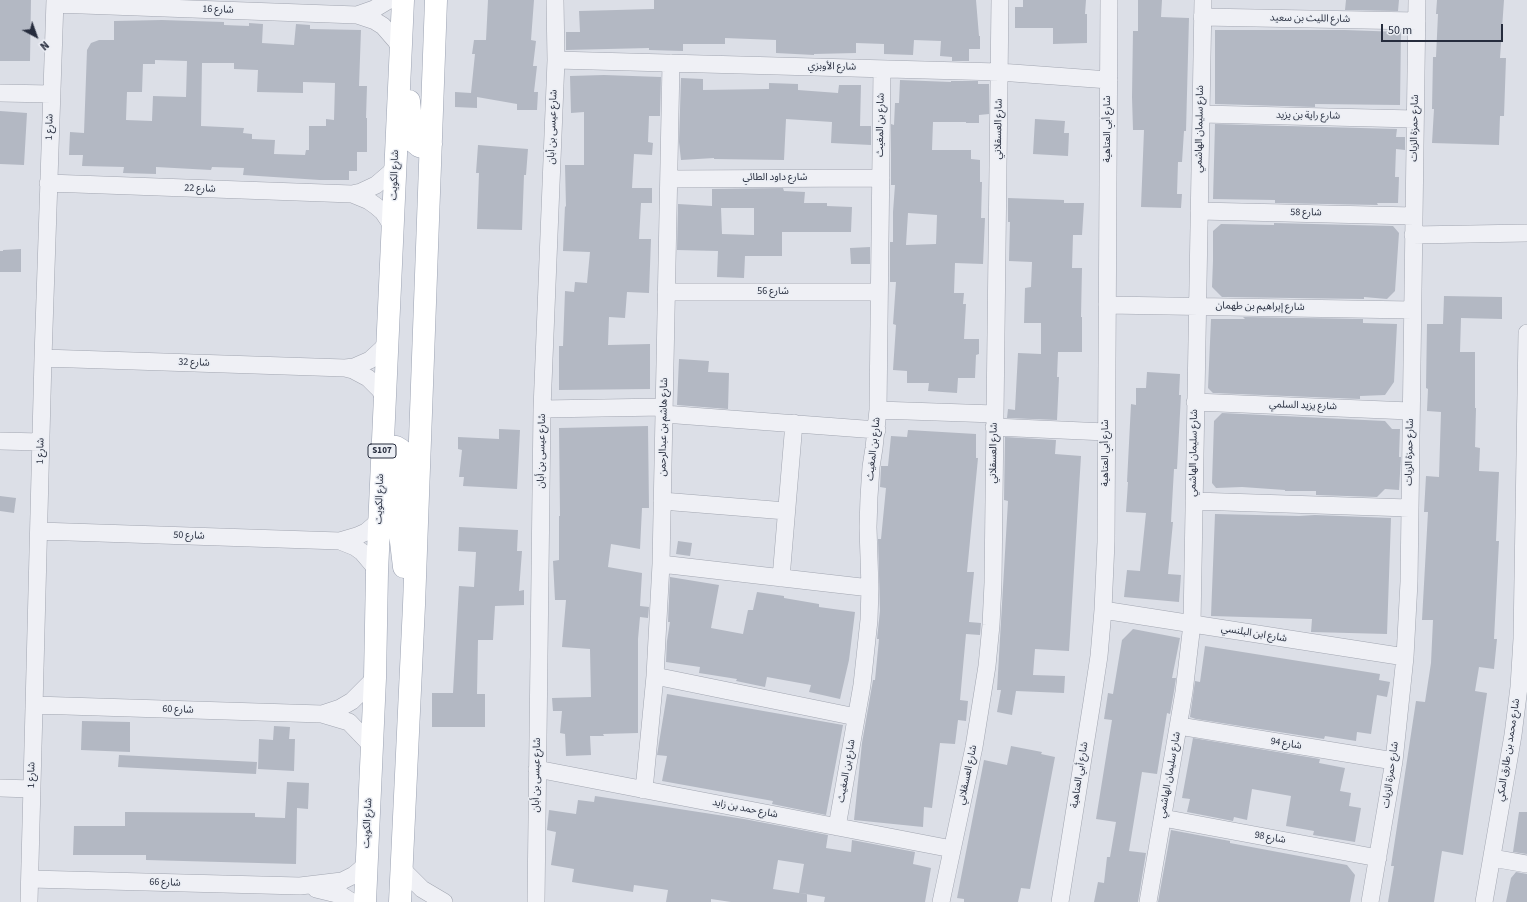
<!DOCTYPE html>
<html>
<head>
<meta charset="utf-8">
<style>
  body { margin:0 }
  #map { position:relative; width:1527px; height:902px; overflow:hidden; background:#dcdfe7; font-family:"Source Sans 3",sans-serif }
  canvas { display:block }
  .north { position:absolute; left:16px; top:16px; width:40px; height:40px; -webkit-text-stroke:3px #ebeef4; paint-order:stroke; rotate:139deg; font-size:11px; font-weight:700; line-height:16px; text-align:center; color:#262c3d }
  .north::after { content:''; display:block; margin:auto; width:14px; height:18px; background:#262c3d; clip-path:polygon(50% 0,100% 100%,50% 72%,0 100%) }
  .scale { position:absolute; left:1381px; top:24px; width:122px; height:18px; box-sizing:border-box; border:2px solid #262c3d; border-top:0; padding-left:5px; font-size:12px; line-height:14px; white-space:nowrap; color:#262c3d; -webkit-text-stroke:3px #ebeef4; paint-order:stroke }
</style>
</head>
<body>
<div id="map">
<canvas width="1527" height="902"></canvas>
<div class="north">N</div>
<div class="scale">50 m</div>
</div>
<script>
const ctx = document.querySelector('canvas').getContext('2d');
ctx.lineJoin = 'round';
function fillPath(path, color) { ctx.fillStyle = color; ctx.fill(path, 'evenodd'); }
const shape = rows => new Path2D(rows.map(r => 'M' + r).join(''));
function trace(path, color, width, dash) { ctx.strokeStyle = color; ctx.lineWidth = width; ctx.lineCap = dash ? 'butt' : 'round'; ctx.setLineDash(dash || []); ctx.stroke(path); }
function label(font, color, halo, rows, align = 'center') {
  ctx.font = font + ' "Source Sans 3","Noto Sans Arabic",sans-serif'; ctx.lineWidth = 3; ctx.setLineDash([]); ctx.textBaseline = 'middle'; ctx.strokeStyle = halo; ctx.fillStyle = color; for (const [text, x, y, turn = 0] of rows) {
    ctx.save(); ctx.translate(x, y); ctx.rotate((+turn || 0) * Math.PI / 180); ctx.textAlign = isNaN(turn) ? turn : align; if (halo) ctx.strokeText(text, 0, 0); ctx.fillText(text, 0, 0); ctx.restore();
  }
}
const building = shape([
  [0,0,31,0,30,61,0,61],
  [488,0,534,0,531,40,536,41,533,66,537,66,534,92,538,92,537,110,517,110,517,104,477,97,477,108,455,107,455,92,471,93,475,54,472,54,474,40,486,40],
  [654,0,976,0,979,36,980,36,980,49,969,49,969,61,952,61,952,57,940,56,941,41,914,40,913,55,884,54,884,44,856,43,856,53,814,54,814,55,776,53,776,40,725,38,725,44,683,44,683,51,649,50,649,48,566,50,566,32,580,32,579,11,654,9],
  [1023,0,1086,0,1085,14,1087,14,1087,43,1053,44,1053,28,1015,28,1015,7,1023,7],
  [1138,0,1162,0,1161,17,1189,18,1186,131,1184,131,1182,162,1178,162,1177,194,1182,194,1181,208,1141,207,1144,130,1133,130,1132,97,1133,31,1138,31],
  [1346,0,1399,0,1398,11,1345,10],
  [1437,0,1504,0,1500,58,1506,58,1504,116,1500,116,1499,145,1432,143,1434,109,1432,109,1433,57,1436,57,1438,14,1436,14],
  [162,20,224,22,224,25,249,26,249,23,263,24,262,43,294,45,296,24,310,25,310,29,361,30,359,86,367,86,366,118,367,118,367,152,357,152,357,171,349,171,349,180,320,180,243,175,244,168,212,167,211,170,156,167,156,174,123,173,124,167,82,166,83,155,69,155,70,132,84,133,87,50,91,43,99,40,114,40,114,21],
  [155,60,187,61,186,97,153,96,152,121,126,120,127,92,142,92,143,64,155,64],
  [202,63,234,63,234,69,258,70,257,92,303,93,303,82,335,83,334,120,326,119,326,126,309,126,309,150,306,150,305,155,274,154,275,140,252,139,252,134,243,133,244,128,201,126],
  [1215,30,1345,30,1401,32,1400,105,1315,104,1315,107,1215,104],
  [604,75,661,77,660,116,649,116,648,142,653,143,652,155,634,154,632,188,652,188,652,203,641,203,639,239,651,239,649,293,627,292,625,318,609,317,608,345,650,344,650,389,559,390,559,346,563,346,565,291,574,292,575,282,587,283,590,252,563,251,565,206,566,207,565,165,584,165,584,112,571,113,570,76],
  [681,78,703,79,703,90,769,89,769,83,798,84,798,90,838,93,839,85,861,85,860,126,871,126,871,145,831,143,832,122,786,119,784,160,714,159,714,158,681,160,679,142],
  [900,80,951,82,951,81,978,81,978,84,989,84,989,114,979,115,979,123,966,123,966,122,933,122,932,150,971,150,971,159,980,160,980,182,982,182,981,218,985,218,983,264,955,263,954,293,964,293,963,304,966,304,964,339,979,339,979,354,976,355,975,378,958,378,957,393,928,391,929,383,907,383,907,371,893,370,896,325,893,324,896,282,890,282,890,242,893,242,893,212,895,185,891,185,891,124,894,125,895,103,899,103],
  [908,213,937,215,936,244,906,245],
  [0,111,27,113,24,165,0,164],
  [1035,119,1065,121,1064,133,1069,133,1068,156,1033,154],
  [1215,124,1397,129,1396,137,1405,137,1405,150,1396,149,1395,177,1399,177,1398,203,1377,203,1378,205,1275,203,1275,200,1213,199],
  [478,145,528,149,526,175,524,175,522,230,477,229,479,173,476,173],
  [783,188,784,191,805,192,804,203,827,203,827,206,852,207,851,232,782,232,782,256,745,256,744,278,717,277,718,251,677,250,678,204,712,206,712,189],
  [721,208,754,208,754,235,722,234],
  [1008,198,1064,200,1064,203,1084,203,1082,235,1073,235,1072,268,1082,268,1081,317,1082,317,1082,352,1058,352,1057,377,1059,377,1057,420,1007,418,1008,409,1015,410,1018,353,1041,354,1041,323,1024,323,1025,288,1031,287,1032,262,1009,261,1010,222,1008,222],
  [1274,223,1393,226,1399,233,1395,291,1387,299,1364,297,1364,299,1222,297,1212,287,1213,261,1213,231,1221,224,1274,225],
  [870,247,870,264,851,264,850,248],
  [21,249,21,272,0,272,0,251,3,251,3,250],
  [1444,296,1502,297,1502,319,1461,318,1460,352,1475,352,1475,408,1476,408,1475,447,1480,448,1479,471,1499,472,1496,541,1499,541,1494,639,1497,639,1494,669,1479,667,1475,691,1487,693,1463,855,1442,851,1434,902,1388,902,1394,866,1391,866,1416,701,1425,702,1431,663,1433,620,1422,620,1428,512,1424,512,1426,476,1439,477,1441,412,1427,411,1428,389,1426,388,1427,324,1443,324],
  [1243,317,1363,319,1363,323,1397,324,1394,382,1385,395,1360,396,1360,399,1213,393,1208,388,1211,319,1245,319],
  [679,359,709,361,708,372,729,373,728,409,677,405],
  [1147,372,1180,374,1179,395,1181,395,1177,469,1174,469,1171,522,1173,522,1168,574,1181,575,1179,602,1124,597,1127,570,1140,571,1146,513,1126,512,1128,482,1127,482,1131,404,1136,405,1136,388,1146,388],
  [1222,413,1385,421,1392,429,1400,429,1399,457,1401,457,1399,490,1385,489,1377,497,1316,495,1316,491,1285,491,1285,490,1242,487,1216,488,1212,483,1214,421],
  [648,426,649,508,642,508,640,549,611,544,608,567,642,573,640,606,649,607,648,618,640,617,638,639,638,733,603,734,604,736,590,736,591,755,566,756,565,734,560,733,562,711,553,711,552,698,591,697,590,649,562,647,566,600,555,600,553,561,559,560,559,516,560,516,559,428],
  [499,429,520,430,517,489,463,486,464,477,459,477,462,450,458,449,458,437,499,439],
  [908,430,976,434,976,458,978,458,967,572,974,572,969,622,981,623,980,635,966,634,960,700,968,701,966,721,958,720,955,744,940,743,932,808,924,807,923,827,854,820,862,743,873,680,875,680,879,639,877,639,880,611,878,539,881,539,886,488,880,487,881,468,881,466,888,466,891,436,907,437],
  [1005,437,1056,440,1055,454,1081,456,1069,651,1035,649,1033,675,1065,676,1064,693,1016,691,1012,715,997,712,1001,690,997,690,1008,501,1004,500],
  [0,496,16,498,14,513,0,511],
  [1215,514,1299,516,1315,515,1391,518,1387,634,1311,632,1312,619,1211,616],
  [459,527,518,530,517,551,522,551,519,591,524,590,524,605,495,606,493,640,478,640,477,694,485,694,485,727,432,727,432,693,453,693,459,586,474,587,476,552,458,551],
  [678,541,692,543,690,556,676,554],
  [670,577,719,585,711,628,743,634,748,610,753,610,757,592,784,596,784,598,819,604,819,607,855,612,849,660,840,699,809,692,811,685,767,677,765,687,736,681,737,679,699,673,700,667,666,662,667,641,670,622,668,622],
  [1133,629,1180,638,1172,678,1176,678,1174,691,1170,714,1167,713,1157,774,1142,772,1129,851,1146,853,1138,902,1094,902,1098,882,1104,883,1107,857,1110,857,1116,822,1096,819,1112,720,1104,719,1108,693,1113,694,1122,640],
  [1205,646,1380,674,1379,680,1390,682,1387,697,1377,695,1371,734,1357,732,1356,741,1325,736,1324,739,1196,719,1190,717,1195,681,1200,682],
  [667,694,843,725,826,815,772,804,773,801,662,781,667,756,657,755],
  [82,721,130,722,130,752,81,750],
  [274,726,290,727,289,739,295,739,294,771,258,769,259,739,273,740],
  [1193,738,1320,759,1319,763,1345,768,1340,791,1351,793,1349,806,1361,808,1355,842,1313,835,1314,831,1286,826,1291,796,1252,789,1247,820,1234,817,1233,821,1187,812,1190,799,1182,798],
  [1011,746,1042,752,1041,754,1055,757,1030,889,1021,888,1018,902,964,902,964,899,957,898,984,760,1007,765],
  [119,755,257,762,256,774,118,767],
  [287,782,309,783,308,809,297,808,296,864,146,860,146,855,73,855,74,826,125,826,125,812,255,813,255,817,285,818],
  [595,796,744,819,828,835,826,848,851,852,852,840,915,852,913,864,931,868,925,902,824,902,825,897,799,893,807,894,807,902,731,902,711,899,711,902,666,902,668,890,634,885,633,892,572,882,574,869,551,865,556,832,547,830,549,810,576,814,578,800,594,802],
  [778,860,804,864,799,893,773,889],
  [1519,812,1527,812,1527,854,1513,852],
  [1171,830,1230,841,1230,843,1347,865,1355,875,1350,902,1158,902],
  [1516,872,1527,874,1527,902,1506,902,1511,878]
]);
const minor = shape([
  [55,4,357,15,375,21,383,26,396,41,401,49],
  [357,15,374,9,389,0],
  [1202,17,1417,21],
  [556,60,999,72,1109,80],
  [0,93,51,94],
  [1201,114,1415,119],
  [669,179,881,178],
  [48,183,352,194,361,192,376,185,390,173,395,167],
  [352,194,369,201,376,206,383,212,393,227],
  [1199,211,1414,216],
  [1413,235,1527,233],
  [666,292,879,292],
  [1107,305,1412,310],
  [43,358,345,368,354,367,370,360,383,348,388,341],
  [345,368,353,370,368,378,380,390,384,398],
  [1195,402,1410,411],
  [542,409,664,407],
  [878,410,995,414],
  [664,414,877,430],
  [994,427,1106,432],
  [0,441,41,442],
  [662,501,786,511],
  [1194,501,1409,508],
  [39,531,340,541,357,536,366,532,380,520],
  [340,541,355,547,362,552,373,565,377,572],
  [661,564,870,588],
  [781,578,794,423],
  [1103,610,1405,657],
  [655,676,856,717],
  [34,705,322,714,349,722,372,746],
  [322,714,340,708,352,701,375,678],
  [1179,726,1394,761],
  [537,769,952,849],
  [0,788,32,789],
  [644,790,655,676,661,564,671,63],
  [1163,818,1378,858],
  [837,827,862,685,869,620,870,588,868,527,869,497,871,467,874,448,878,410,882,69],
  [1492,858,1527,864],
  [402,869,422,889,444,902],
  [30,879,300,886,342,881,354,875,367,864],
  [316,889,341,895,352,902],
  [29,902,43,358,55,0],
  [536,902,542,409,556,60,555,0],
  [941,902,974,747,987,666,991,625,993,583,1000,0],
  [1060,902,1092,702,1099,656,1103,610,1106,542,1109,0],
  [1148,902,1184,692,1192,624,1203,0],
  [1370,902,1394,761,1405,657,1409,582,1417,0],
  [1484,902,1513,735,1519,687,1522,639,1527,333]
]);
const major = shape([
  [409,101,413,141,419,146,423,147,431,144],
  [382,446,396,447,401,450,403,456,400,533,404,567],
  [365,902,375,678,377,572,403,0],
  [400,902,414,605,436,0]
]);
const shields = [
  [382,451,28]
];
const shieldNames = [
  ["S107",382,451]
];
const streetNames = [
  ["شارع 16",218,10,2],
  ["شارع الليث بن سعيد",1310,19,1],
  ["شارع الأوبزي",832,67,1],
  ["شارع راية بن يزيد",1308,116,1],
  ["شارع بن المغيث",881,125,-89],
  ["شارع 1",50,127,-88],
  ["شارع عيسى بن أبان",553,127,-88],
  ["شارع حمزة الزيات",1415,128,-89],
  ["شارع العسقلاني",999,129,-89],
  ["شارع أبي العتاهية",1108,129,-90],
  ["شارع سليمان الهاشمي",1200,129,-89],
  ["شارع الكويت",395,175,-88],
  ["شارع داود الطائي",775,178],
  ["شارع 22",200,189,2],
  ["شارع 58",1306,213,1],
  ["شارع 56",773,292],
  ["شارع إبراهيم بن طهمان",1260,307,1],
  ["شارع 32",194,363,2],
  ["شارع يزيد السلمي",1303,406,2],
  ["شارع هاشم بن عبدالرحمن",664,427,-89],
  ["شارع بن المغيث",874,449,-84],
  ["شارع 1",41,451,-88],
  ["شارع عيسى بن أبان",542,451,-89],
  ["شارع حمزة الزيات",1410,452,-89],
  ["شارع العسقلاني",994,453,-89],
  ["شارع أبي العتاهية",1106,453,-90],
  ["شارع سليمان الهاشمي",1194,453,-89],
  ["شارع الكويت",380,499,-88],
  ["شارع 50",189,536,2],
  ["شارع ابن البلنسي",1254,634,9],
  ["شارع 60",178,710,2],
  ["شارع 94",1286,744,9],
  ["شارع محمد بن طارق المكي",1509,750,-81],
  ["شارع بن المغيث",847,771,-80],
  ["شارع 1",32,775,-89],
  ["شارع عيسى بن أبان",537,775,-89],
  ["شارع العسقلاني",968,775,-78],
  ["شارع أبي العتاهية",1080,775,-81],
  ["شارع سليمان الهاشمي",1170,775,-80],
  ["شارع حمزة الزيات",1391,775,-82],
  ["شارع حمد بن زايد",745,809,11],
  ["شارع الكويت",368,823,-87],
  ["شارع 98",1270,838,10],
  ["شارع 66",165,883,2]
];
fillPath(building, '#b3b8c3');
trace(minor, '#a2a6b1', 18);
trace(major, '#9ba2b2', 23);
trace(minor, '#eff0f5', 17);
trace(major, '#fff', 22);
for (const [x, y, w] of shields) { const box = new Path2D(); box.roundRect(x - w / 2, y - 7, w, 14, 3); ctx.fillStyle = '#ebeef4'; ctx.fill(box); trace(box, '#262c3d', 1); }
label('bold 9px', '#262c3d', null, shieldNames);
label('10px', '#262c3d', '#ebeef4', streetNames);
</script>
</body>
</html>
